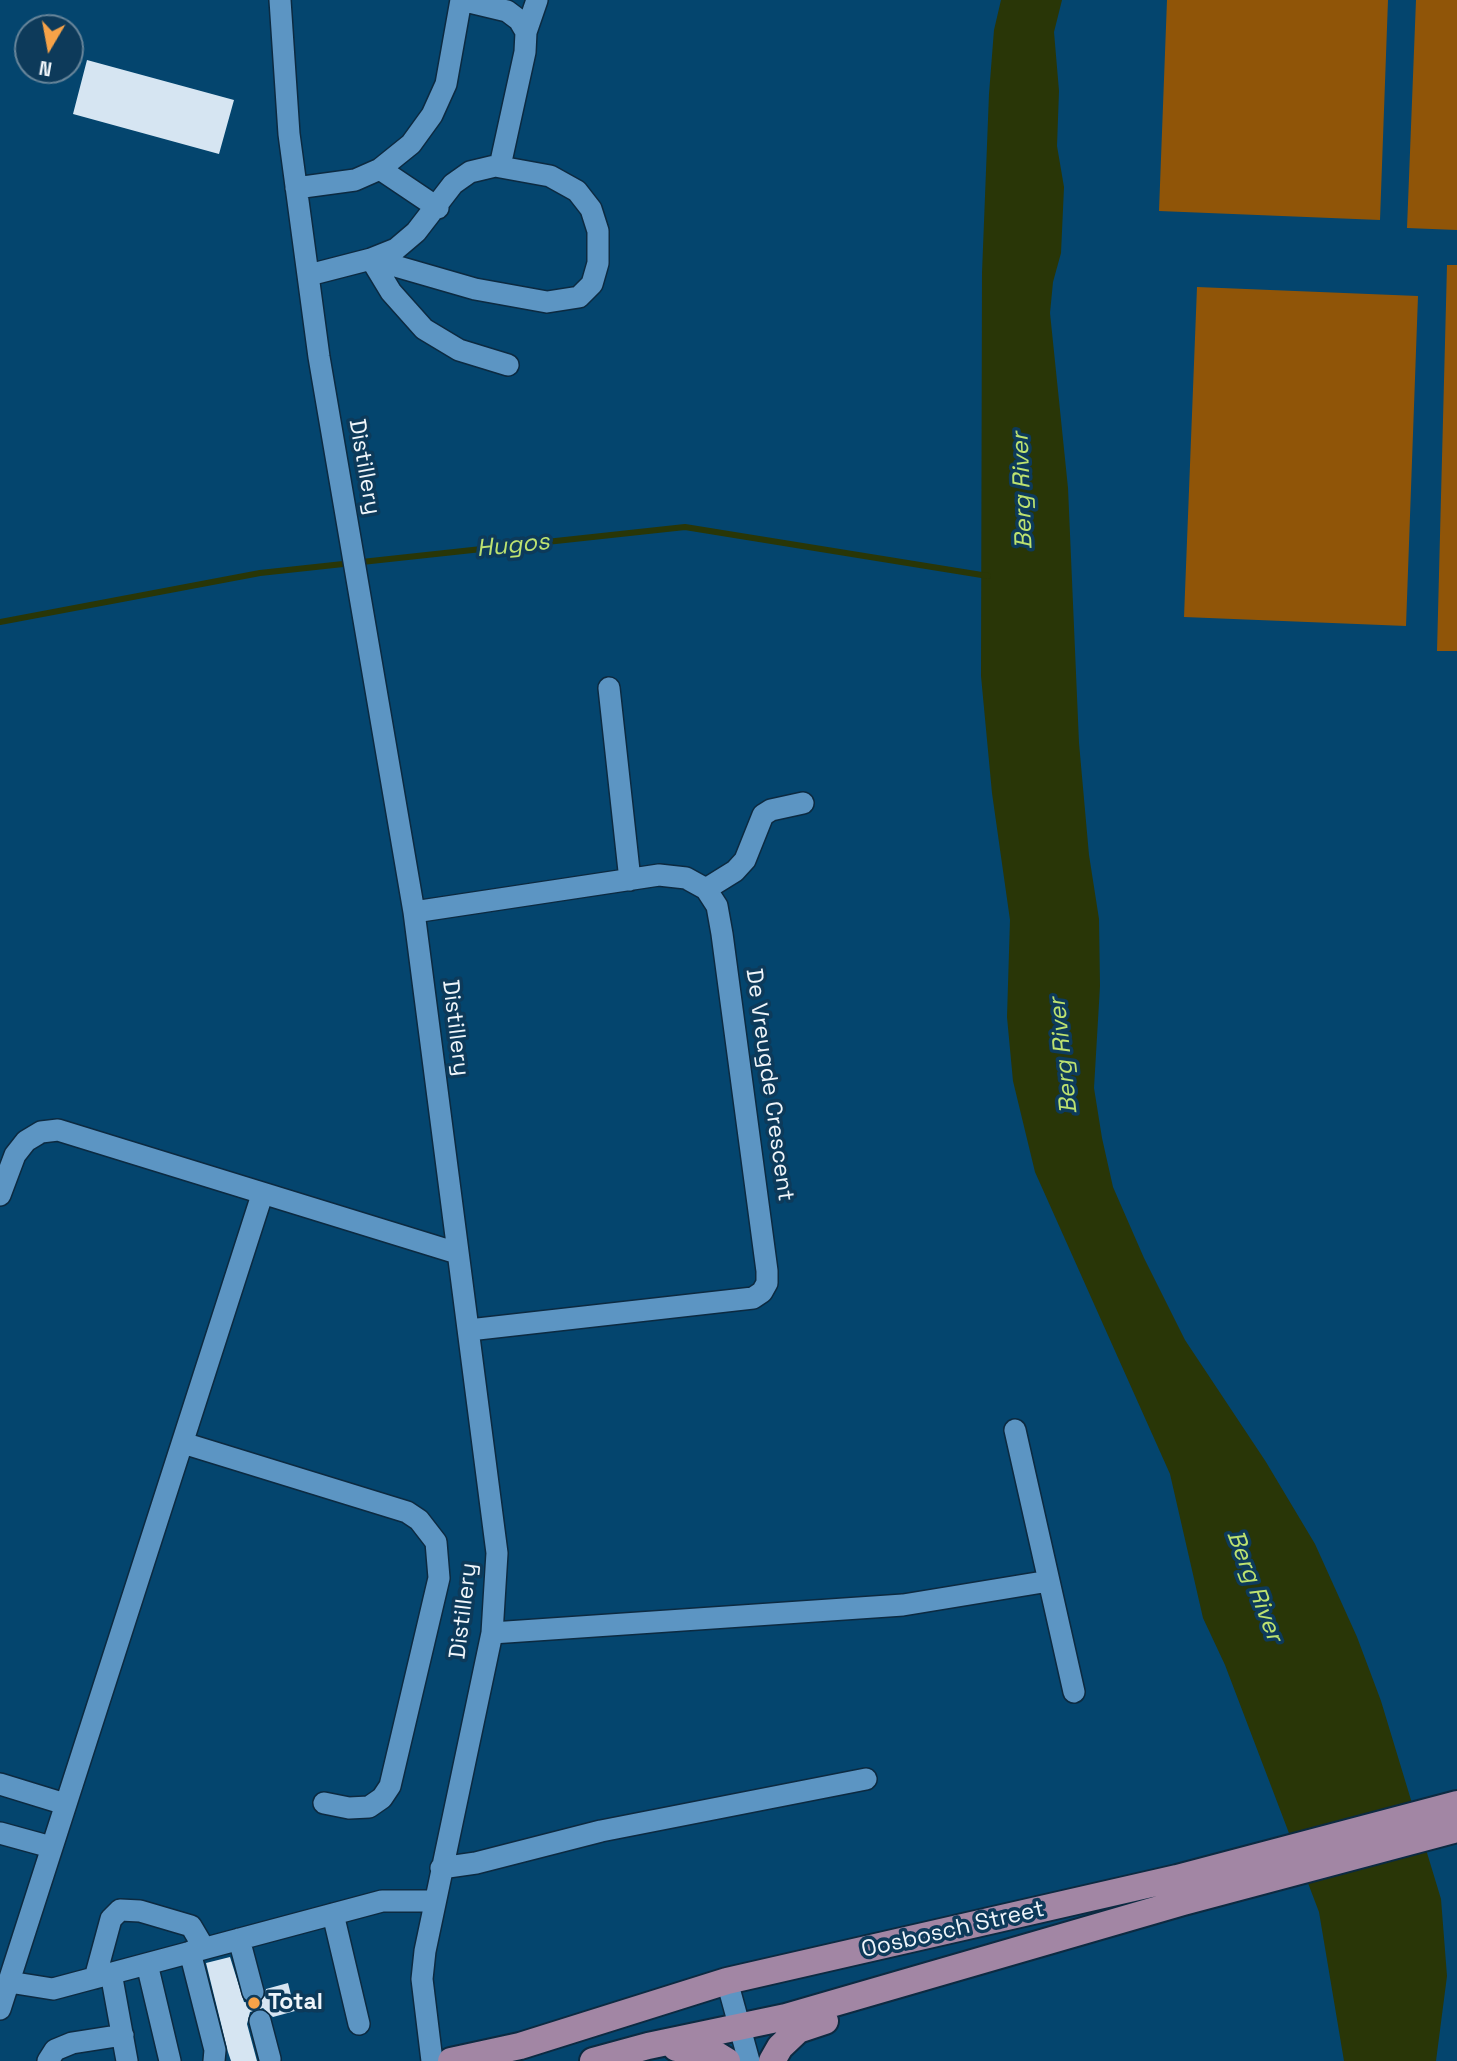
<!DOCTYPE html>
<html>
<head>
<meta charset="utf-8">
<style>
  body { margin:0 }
  #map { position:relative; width:1457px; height:2061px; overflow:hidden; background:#04456e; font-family:"Space Grotesk",sans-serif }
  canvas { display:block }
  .north { position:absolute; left:14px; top:14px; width:70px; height:70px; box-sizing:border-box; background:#0d3a5a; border:2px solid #67859a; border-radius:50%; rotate:190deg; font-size:19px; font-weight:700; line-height:28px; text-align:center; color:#eff5fa }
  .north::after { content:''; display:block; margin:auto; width:24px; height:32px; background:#f6a248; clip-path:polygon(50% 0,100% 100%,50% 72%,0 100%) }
</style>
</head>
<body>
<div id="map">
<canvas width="1457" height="2061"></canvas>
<div class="north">N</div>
</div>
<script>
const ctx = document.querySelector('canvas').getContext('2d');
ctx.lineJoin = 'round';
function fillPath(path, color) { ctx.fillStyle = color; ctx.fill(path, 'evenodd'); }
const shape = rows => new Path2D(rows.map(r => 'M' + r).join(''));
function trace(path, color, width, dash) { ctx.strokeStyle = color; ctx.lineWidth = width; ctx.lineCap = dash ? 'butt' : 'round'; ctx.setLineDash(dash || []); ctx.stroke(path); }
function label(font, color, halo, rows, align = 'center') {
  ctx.font = font + ' "Space Grotesk",sans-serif'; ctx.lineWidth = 7; ctx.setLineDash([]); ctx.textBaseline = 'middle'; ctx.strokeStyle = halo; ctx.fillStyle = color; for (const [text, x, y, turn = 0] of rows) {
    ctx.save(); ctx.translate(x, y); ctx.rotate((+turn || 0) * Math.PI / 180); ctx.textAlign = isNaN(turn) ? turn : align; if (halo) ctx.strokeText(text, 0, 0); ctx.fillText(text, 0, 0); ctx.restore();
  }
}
const green = shape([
  [1167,0,1388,0,1380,220,1159,211],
  [1416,0,1457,0,1457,230,1407,228],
  [1447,265,1457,265,1457,651,1437,651],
  [1197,287,1418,296,1406,626,1184,617]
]);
const water = shape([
  [1001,0,1062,0,1054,32,1059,91,1057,146,1064,187,1061,253,1053,282,1050,313,1068,488,1079,743,1089,855,1099,919,1100,986,1094,1088,1102,1138,1113,1187,1144,1258,1185,1340,1266,1462,1315,1544,1357,1637,1381,1701,1441,1899,1447,1976,1436,2061,1344,2061,1319,1912,1225,1665,1203,1618,1170,1474,1035,1172,1013,1081,1007,1017,1010,920,992,793,981,676,982,273,989,94,994,30]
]);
const stream = shape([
  [0,622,260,573,685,527,988,576]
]);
const building = shape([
  [87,60,234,100,219,154,73,114],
  [230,1957,244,2002,257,2004,265,1996,266,1989,288,1983,295,2011,273,2017,263,2008,250,2012,247,2024,257,2061,231,2061,228,2052,206,1963]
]);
const minor = shape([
  [280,0,289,134,319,357,414,912,497,1553,492,1633,425,1951,422,1979,432,2061],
  [461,0,507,11,519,20,526,32,525,52,500,166],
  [526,32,537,0],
  [380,169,438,208],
  [296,188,355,180,380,169,411,144,432,115,446,84,461,0],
  [371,259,391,292,424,329,459,350,508,365],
  [309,275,371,259,396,249,416,232,453,184,470,172,495,166,550,176,577,191,591,209,598,231,598,263,592,284,579,297,547,302,475,289,371,259],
  [609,688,630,880],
  [706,889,735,871,745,860,763,815,771,810,803,803],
  [414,912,659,875,686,878,706,889,717,906,722,934,767,1271,767,1283,762,1292,753,1298,469,1330],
  [0,1195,15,1155,26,1141,41,1132,58,1130,457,1253],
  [1015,1430,1074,1692],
  [183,1443,407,1512,419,1520,436,1542,439,1578,390,1786,382,1798,369,1807,349,1808,324,1803],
  [492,1633,903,1605,1049,1581],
  [0,1784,65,1804],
  [0,1833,51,1847],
  [441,1868,476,1863,601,1831,866,1779],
  [333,1914,359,2024],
  [239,1939,253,1992],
  [190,1952,215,2050,214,2061],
  [147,1964,170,2061],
  [111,1973,127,2061],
  [95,1978,111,1919,120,1910,140,1911,191,1926,204,1948],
  [727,1981,749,2061],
  [9,1982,53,1989,382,1901,434,1901],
  [0,2009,262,1195],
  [260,2021,270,2059],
  [48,2061,55,2050,72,2043,123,2035]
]);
const major = shape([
  [676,2048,709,2050,727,2061],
  [451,2061,520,2046,727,1981,1177,1878,1457,1804],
  [593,2061,648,2046,786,2017,1183,1902,1457,1829],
  [772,2061,780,2047,798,2030,825,2021]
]);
const markers = [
  [254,2003,7,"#f6a248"]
];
const streetNames = [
  ["Distillery",364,467,80],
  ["Distillery",455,1028,83],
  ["De Vreugde Crescent",769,1085,82],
  ["Distillery",464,1611,-83],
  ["Oosbosch Street",953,1930,-13]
];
const poiNames = [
  ["Total",268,2003]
];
const waterNames = [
  ["Berg River",1023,491,-92],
  ["Hugos",513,546,-6],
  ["Berg River",1064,1056,-96],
  ["Berg River",1254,1586,69]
];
fillPath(green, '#905508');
fillPath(water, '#293607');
trace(stream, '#293607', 6);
fillPath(building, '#d6e5f2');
trace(minor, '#0c2a41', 24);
trace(major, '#0c2a41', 30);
trace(minor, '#5c95c3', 21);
trace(major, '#a286a4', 26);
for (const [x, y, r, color] of markers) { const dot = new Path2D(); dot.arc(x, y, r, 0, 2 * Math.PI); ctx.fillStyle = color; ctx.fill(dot); trace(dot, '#0d3a5a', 2.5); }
label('23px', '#eff5fa', '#0d3a5a', streetNames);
label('bold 23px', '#eff5fa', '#0d3a5a', poiNames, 'left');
label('italic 24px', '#bde270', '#0d3a5a', waterNames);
</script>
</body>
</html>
